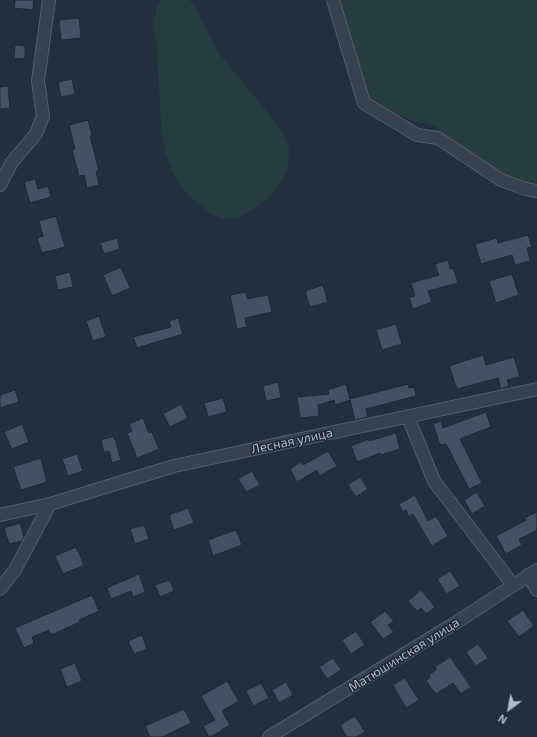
<!DOCTYPE html>
<html>
<head>
<meta charset="utf-8">
<style>
  body { margin:0 }
  #map { position:relative; width:537px; height:737px; overflow:hidden; background:#242f3e; font-family:"Exo 2",sans-serif }
  canvas { display:block }
  .north { position:absolute; left:489px; top:689px; width:40px; height:40px; -webkit-text-stroke:3px #1d2633; paint-order:stroke; rotate:212deg; font-size:11px; font-weight:700; line-height:16px; text-align:center; color:#b4bcc9 }
  .north::after { content:''; display:block; margin:auto; width:14px; height:18px; background:#b4bcc9; clip-path:polygon(50% 0,100% 100%,50% 72%,0 100%) }
</style>
</head>
<body>
<div id="map">
<canvas width="537" height="737"></canvas>
<div class="north">N</div>
</div>
<script>
const ctx = document.querySelector('canvas').getContext('2d');
ctx.lineJoin = 'round';
function fillPath(path, color) { ctx.fillStyle = color; ctx.fill(path, 'evenodd'); }
const shape = rows => new Path2D(rows.map(r => 'M' + r).join(''));
function trace(path, color, width, dash) { ctx.strokeStyle = color; ctx.lineWidth = width; ctx.lineCap = dash ? 'butt' : 'round'; ctx.setLineDash(dash || []); ctx.stroke(path); }
function label(font, color, halo, rows, align = 'center') {
  ctx.font = font + ' "Exo 2",sans-serif'; ctx.lineWidth = 3; ctx.setLineDash([]); ctx.textBaseline = 'middle'; ctx.strokeStyle = halo; ctx.fillStyle = color; for (const [text, x, y, turn = 0] of rows) {
    ctx.save(); ctx.translate(x, y); ctx.rotate((+turn || 0) * Math.PI / 180); ctx.textAlign = isNaN(turn) ? turn : align; if (halo) ctx.strokeText(text, 0, 0); ctx.fillText(text, 0, 0); ctx.restore();
  }
}
const green = shape([
  [162,0,189,0,192,2,219,53,281,129,289,149,288,166,283,180,266,200,238,218,222,219,209,212,188,195,175,178,166,155,161,129,157,49,154,24,156,8],
  [337,0,537,0,537,183,503,180,436,127,389,113,367,95]
]);
const building = shape([
  [15,0,34,0,33,10,14,8,15,0],
  [79,18,81,38,61,40,59,20,79,18],
  [15,45,25,46,25,59,14,58,15,45],
  [72,79,75,94,61,97,58,82,72,79],
  [8,86,10,108,0,109,0,87,8,86],
  [88,120,92,135,90,136,99,171,96,172,99,185,87,188,84,175,79,176,72,150,75,149,69,125,88,120],
  [35,179,38,189,48,186,51,197,30,203,24,182,35,179],
  [56,216,65,247,42,253,37,238,43,236,39,221,56,216],
  [528,235,532,247,527,248,530,261,515,265,512,255,481,264,475,244,497,238,498,243,528,235],
  [117,238,120,249,104,254,100,243,117,238],
  [448,260,450,269,453,268,458,283,428,291,432,302,413,309,409,298,415,296,411,283,439,275,435,264,448,260],
  [121,267,130,288,112,296,103,275,121,267],
  [70,272,73,287,58,290,55,276,70,272],
  [512,274,519,295,496,303,489,281,512,274],
  [323,285,328,302,310,307,305,291,323,285],
  [246,292,247,299,268,295,272,312,245,318,247,327,237,329,230,295,246,292],
  [99,316,106,337,93,341,86,321,99,316],
  [178,318,183,334,137,348,133,337,171,327,169,321,178,318],
  [396,324,402,344,382,350,376,330,396,324],
  [483,355,486,365,514,357,520,377,507,380,509,386,501,389,498,378,457,389,449,366,483,355],
  [278,382,281,398,266,401,263,386,278,382],
  [346,384,350,399,408,384,409,388,414,387,416,396,366,409,368,417,355,420,350,400,335,405,334,400,318,405,319,416,300,418,297,397,329,394,328,390,346,384],
  [15,390,19,402,0,408,0,395,15,390],
  [223,398,227,412,208,417,204,403,223,398],
  [181,404,188,418,170,427,163,414,181,404],
  [486,412,491,427,460,439,482,483,469,489,446,444,440,445,433,424,441,421,443,428,486,412],
  [143,418,149,433,152,432,159,449,137,458,127,433,132,431,129,424,143,418],
  [22,424,29,442,12,449,4,432,22,424],
  [396,433,400,449,381,455,380,453,357,462,351,446,369,439,369,441,396,433],
  [114,436,121,460,112,463,109,451,104,452,101,440,114,436],
  [328,451,337,466,320,476,317,470,297,482,290,469,301,462,303,465,328,451],
  [77,454,83,471,68,476,62,459,77,454],
  [41,458,47,482,21,490,13,467,41,458],
  [252,471,260,485,246,492,238,479,252,471],
  [360,477,368,489,356,497,348,485,360,477],
  [477,492,485,506,472,514,464,500,477,492],
  [415,495,428,521,436,516,448,536,432,546,413,514,409,517,406,510,403,512,399,504,415,495],
  [188,508,194,523,174,530,169,515,188,508],
  [537,512,537,530,519,539,522,545,506,554,496,536,526,520,524,518,537,512],
  [20,523,24,537,22,541,9,544,4,528,20,523],
  [144,525,149,539,135,544,130,529,144,525],
  [236,530,242,545,213,556,208,540,236,530],
  [76,547,84,565,63,574,55,556,76,547],
  [450,571,460,586,447,594,437,579,450,571],
  [139,574,145,592,133,597,131,591,111,599,107,588,139,574],
  [170,580,174,591,160,597,155,585,170,580],
  [421,590,435,607,426,614,421,608,417,611,408,601,421,590],
  [92,595,99,611,79,620,80,622,51,635,49,630,32,637,34,643,24,648,15,628,92,595],
  [523,610,534,626,519,637,507,621,523,610],
  [385,611,394,621,388,625,394,632,383,639,370,622,385,611],
  [356,631,365,645,351,654,342,640,356,631],
  [142,635,147,649,134,654,128,641,142,635],
  [478,644,488,658,476,666,466,652,478,644],
  [450,657,471,687,461,694,453,683,436,694,426,681,430,677,429,675,437,669,435,667,450,657],
  [333,658,341,670,327,679,319,667,333,658],
  [75,663,82,681,67,687,60,669,75,663],
  [405,678,419,700,406,708,393,685,405,678],
  [227,681,239,701,222,711,230,725,221,730,222,731,209,737,203,726,215,720,201,696,227,681],
  [286,682,293,695,279,703,272,690,286,682],
  [261,683,269,698,253,706,246,691,261,683],
  [184,709,191,723,162,737,150,737,145,726,184,709],
  [355,716,365,732,356,737,347,737,340,725,355,716]
]);
const minor = shape([
  [333,0,364,103,417,135,438,138,501,180,526,189,537,191],
  [0,185,12,162,36,134,43,116,38,81,49,0],
  [408,417,434,481,513,585],
  [0,515,50,504,174,466,537,389],
  [528,575,537,590],
  [0,589,15,570,50,504],
  [269,737,460,620,537,570]
]);
const streetNames = [
  ["Лесная улица",292,441,-12],
  ["Матюшинская улица",404,655,-32]
];
fillPath(green, '#263c3f');
fillPath(building, '#455162');
trace(building, '#1f2835', 1);
trace(minor, '#565f6c', 14);
trace(minor, '#38414e', 12);
label('13px', '#b4bcc9', '#1d2633', streetNames);
</script>
</body>
</html>
